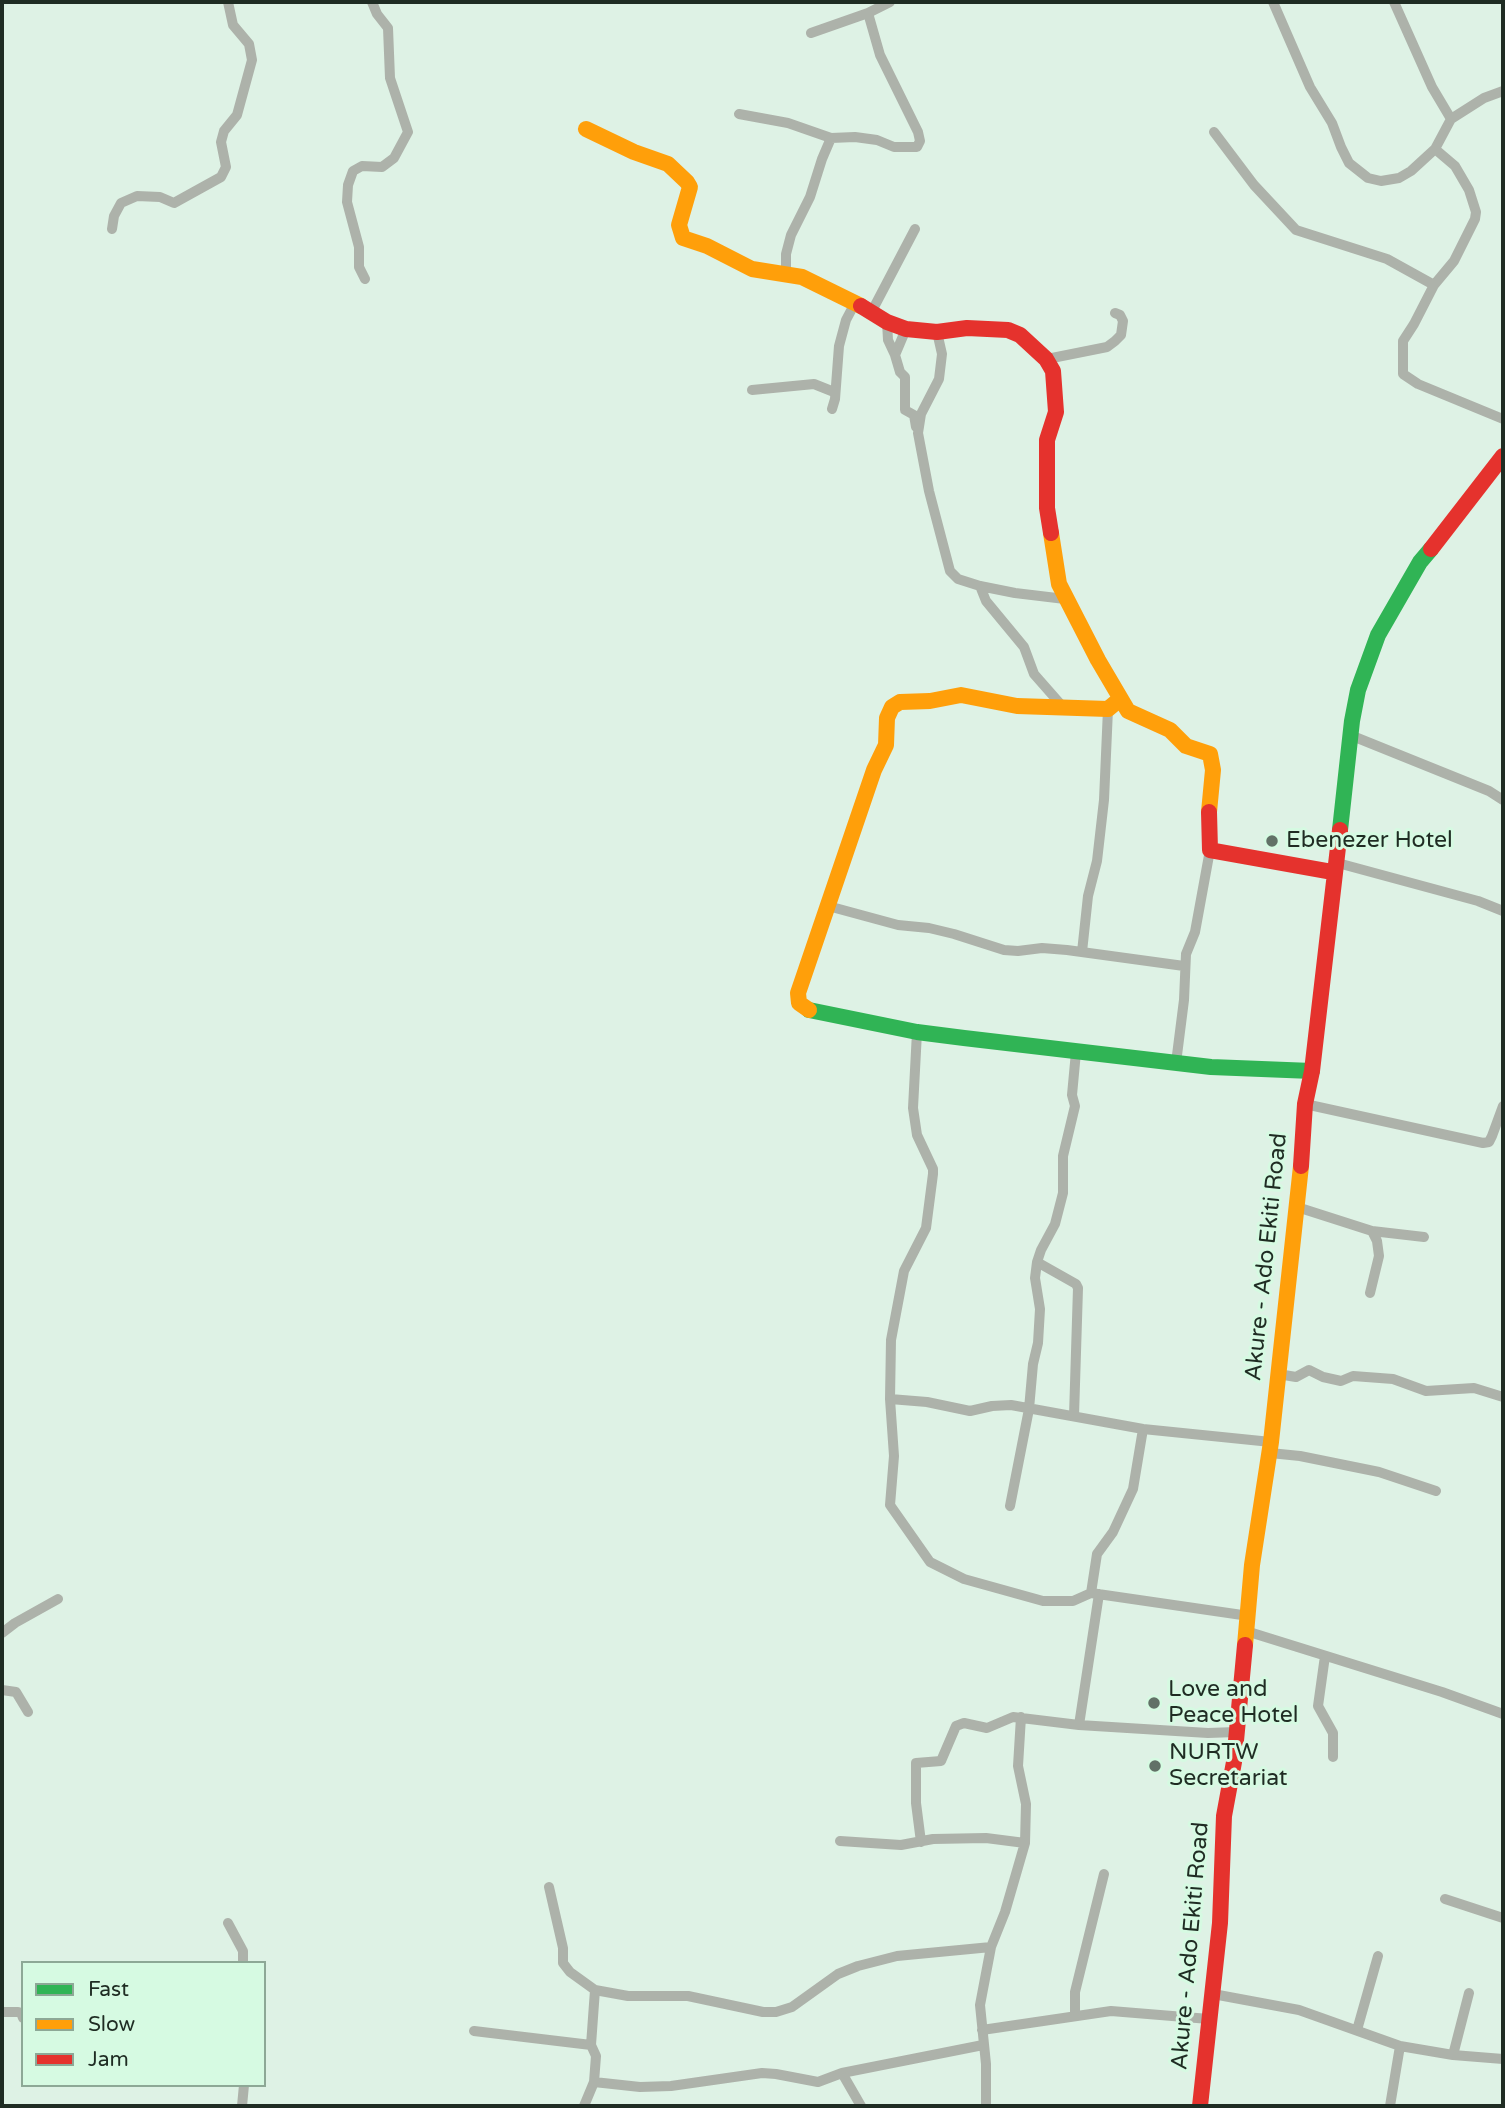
<!DOCTYPE html>
<html>
<head>
<meta charset="utf-8">
<style>
  body { margin:0 }
  #map { position:relative; width:1505px; height:2108px; overflow:hidden; background:#def2e5; font-family:"Varela Round",sans-serif }
  canvas { display:block }
  .frame { position:absolute; inset:0; border:4px solid #1f2c23; pointer-events:none }
  .legend { position:absolute; left:21px; top:1961px; width:245px; height:126px; box-sizing:border-box; background:#d6fae2; border:2px solid #8da896; margin:0; padding:9px 12px; list-style:none; font-size:21px; color:#1f2c23 }
  .legend li { display:flex; align-items:center; gap:14px; height:35px }
  .legend b { width:35px; border:2px solid #8da896 }
</style>
</head>
<body>
<div id="map">
<canvas width="1505" height="2108"></canvas>
<div class="frame"></div>
<ul class="legend">
<li><b style="height:9px;background:#30b455"></b>Fast</li>
<li><b style="height:9px;background:#ff9f0a"></b>Slow</li>
<li><b style="height:9px;background:#e5322d"></b>Jam</li>
</ul>
</div>
<script>
const ctx = document.querySelector('canvas').getContext('2d');
ctx.lineJoin = 'round';
const shape = rows => new Path2D(rows.map(r => 'M' + r).join(''));
function trace(path, color, width, dash) { ctx.strokeStyle = color; ctx.lineWidth = width; ctx.lineCap = dash ? 'butt' : 'round'; ctx.setLineDash(dash || []); ctx.stroke(path); }
function label(font, color, halo, rows, align = 'center') {
  ctx.font = font + ' "Varela Round",sans-serif'; ctx.lineWidth = 6; ctx.setLineDash([]); ctx.textBaseline = 'middle'; ctx.strokeStyle = halo; ctx.fillStyle = color; for (const [text, x, y, turn = 0] of rows) {
    ctx.save(); ctx.translate(x, y); ctx.rotate((+turn || 0) * Math.PI / 180); ctx.textAlign = isNaN(turn) ? turn : align; if (halo) ctx.strokeText(text, 0, 0); ctx.fillText(text, 0, 0); ctx.restore();
  }
}
const street = shape([
  [1273,2,1310,87,1332,123,1341,147,1349,163,1368,178,1381,181,1399,178,1411,171,1435,149,1451,119,1484,98,1503,91],
  [1394,2,1432,87,1451,119],
  [811,33,868,13,890,2],
  [739,114,788,123,831,138,855,137,877,140,894,147,917,147,920,141,918,132,880,55,868,13],
  [1214,132,1254,185,1296,230,1387,259,1434,285],
  [1435,149,1455,166,1469,190,1476,212,1475,219,1454,261,1434,285,1414,324,1403,341,1403,374,1418,384,1503,419],
  [112,229,114,216,121,203,137,196,160,197,174,203,221,177,226,167,221,142,224,131,237,115,252,60,249,44,233,25,228,2],
  [786,273,786,254,791,235,810,197,822,159,831,138],
  [365,279,359,267,359,247,347,202,348,185,353,171,362,166,382,167,394,158,408,132,390,78,388,28,377,14,372,2],
  [872,311,915,229],
  [887,322,888,340,895,355],
  [906,329,895,355,900,372,905,377,905,410,914,415,916,427],
  [937,332,942,354,939,379,921,414,918,433,929,491,950,571,958,579,980,586,1015,593,1065,599],
  [1049,362,1052,358,1107,347,1115,341,1121,335,1123,321,1120,315,1115,313],
  [752,390,814,384,834,392],
  [832,409,835,399,839,346,846,320,855,303],
  [980,586,986,601,1024,647,1034,674,1063,707],
  [1350,735,1489,791,1503,800],
  [1334,862,1478,901,1503,911],
  [828,906,898,925,929,928,954,934,1004,950,1018,951,1042,948,1067,950,1184,966],
  [1082,952,1088,896,1097,861,1104,800,1108,709],
  [917,1032,913,1108,917,1135,933,1169,933,1174,926,1228,904,1271,891,1340,890,1399,894,1456,890,1505,930,1562,964,1579,1043,1601,1073,1601,1091,1593,1249,1616],
  [1176,1063,1184,1000,1186,954,1195,932,1210,850],
  [1305,1104,1483,1143,1489,1142,1492,1136,1503,1106],
  [1297,1207,1372,1231,1424,1237],
  [1037,1262,1076,1284,1078,1288,1074,1416],
  [1370,1293,1379,1256,1377,1241,1372,1231],
  [1278,1374,1296,1377,1309,1370,1323,1377,1341,1381,1353,1376,1393,1379,1426,1391,1474,1388,1503,1397],
  [890,1399,927,1402,970,1411,992,1406,1011,1405,1143,1429,1271,1442],
  [1270,1453,1300,1456,1379,1472,1436,1491],
  [1010,1506,1029,1409,1033,1364,1038,1343,1040,1309,1035,1278,1037,1262,1041,1250,1055,1224,1063,1193,1063,1156,1075,1106,1072,1095,1076,1052],
  [1091,1593,1097,1554,1113,1532,1133,1489,1143,1429],
  [1099,1594,1079,1725,1208,1733,1236,1732],
  [1246,1631,1442,1692,1503,1714],
  [2,1633,15,1623,58,1599],
  [1325,1656,1318,1706,1333,1733,1333,1757],
  [2,1690,16,1692,28,1712],
  [840,1841,901,1845,933,1839,986,1838,1025,1843],
  [921,1842,916,1803,916,1763,941,1761,956,1726,964,1723,987,1728,1013,1717,1079,1725],
  [549,1887,563,1948,563,1963,570,1972,595,1990,628,1996,688,1996,763,2012,776,2012,792,2007,838,1974,858,1966,897,1956,991,1947,980,2005,986,2064,986,2106],
  [1445,1899,1503,1918],
  [228,1923,243,1951,243,1963],
  [991,1947,1005,1912,1025,1843,1026,1804,1018,1766,1021,1717],
  [1213,1994,1299,2010,1400,2046,1453,2055,1503,2059],
  [2,2012,18,2012,21,2013,23,2018],
  [1075,2016,1075,1992,1104,1874],
  [982,2030,1111,2011,1209,2019],
  [1357,2030,1378,1956],
  [474,2031,591,2045],
  [1453,2055,1469,1993],
  [842,2073,983,2045],
  [594,2082,640,2087,671,2086,762,2073,776,2074,818,2082,842,2073,861,2106],
  [242,2106,244,2085],
  [584,2106,594,2082,596,2056,591,2045,595,1990],
  [1390,2106,1400,2046]
]);
const fast = shape([
  [1340,830,1352,721,1358,690,1378,635,1420,562,1431,549],
  [809,1010,917,1032,964,1038,1211,1067,1312,1071]
]);
const slow = shape([
  [586,129,634,152,668,164,687,182,690,187,679,225,683,238,707,246,752,269,802,277,861,306],
  [1051,533,1059,584,1098,660,1128,711,1170,730,1186,746,1210,754,1213,770,1209,812],
  [809,1010,799,1003,798,993,874,770,886,745,887,718,892,707,900,702,930,701,961,695,1017,706,1108,709,1120,699],
  [1245,1645,1252,1565,1271,1442,1301,1166]
]);
const jam = shape([
  [861,306,887,322,906,329,937,332,967,328,1008,330,1020,335,1046,359,1053,371,1056,412,1047,440,1047,508,1051,533],
  [1431,549,1503,456],
  [1209,812,1210,850,1333,872],
  [1301,1166,1305,1104,1312,1071,1340,830],
  [1200,2106,1220,1923,1224,1816,1234,1762,1245,1645]
]);
const markers = [
  [1272,841,7,"#627167"],
  [1154,1703,7,"#627167"],
  [1155,1766,7,"#627167"]
];
const poiNames = [
  ["Ebenezer Hotel",1286,841],
  ["Love and",1168,1690],
  ["Peace Hotel",1168,1716],
  ["NURTW",1169,1753],
  ["Secretariat",1169,1779]
];
const streetNames = [
  ["Akure - Ado Ekiti Road",1267,1257,-84],
  ["Akure - Ado Ekiti Road",1191,1946,-85]
];
trace(street, '#adb2aa', 10);
trace(fast, '#30b455', 16);
trace(slow, '#ff9f0a', 16);
trace(jam, '#e5322d', 16);
for (const [x, y, r, color] of markers) { const dot = new Path2D(); dot.arc(x, y, r, 0, 2 * Math.PI); ctx.fillStyle = color; ctx.fill(dot); trace(dot, '#d6fae2', 2.5); }
label('23px', '#1f2c23', '#d6fae2', poiNames, 'left');
label('23px', '#1f2c23', '#d6fae2', streetNames);
</script>
</body>
</html>
